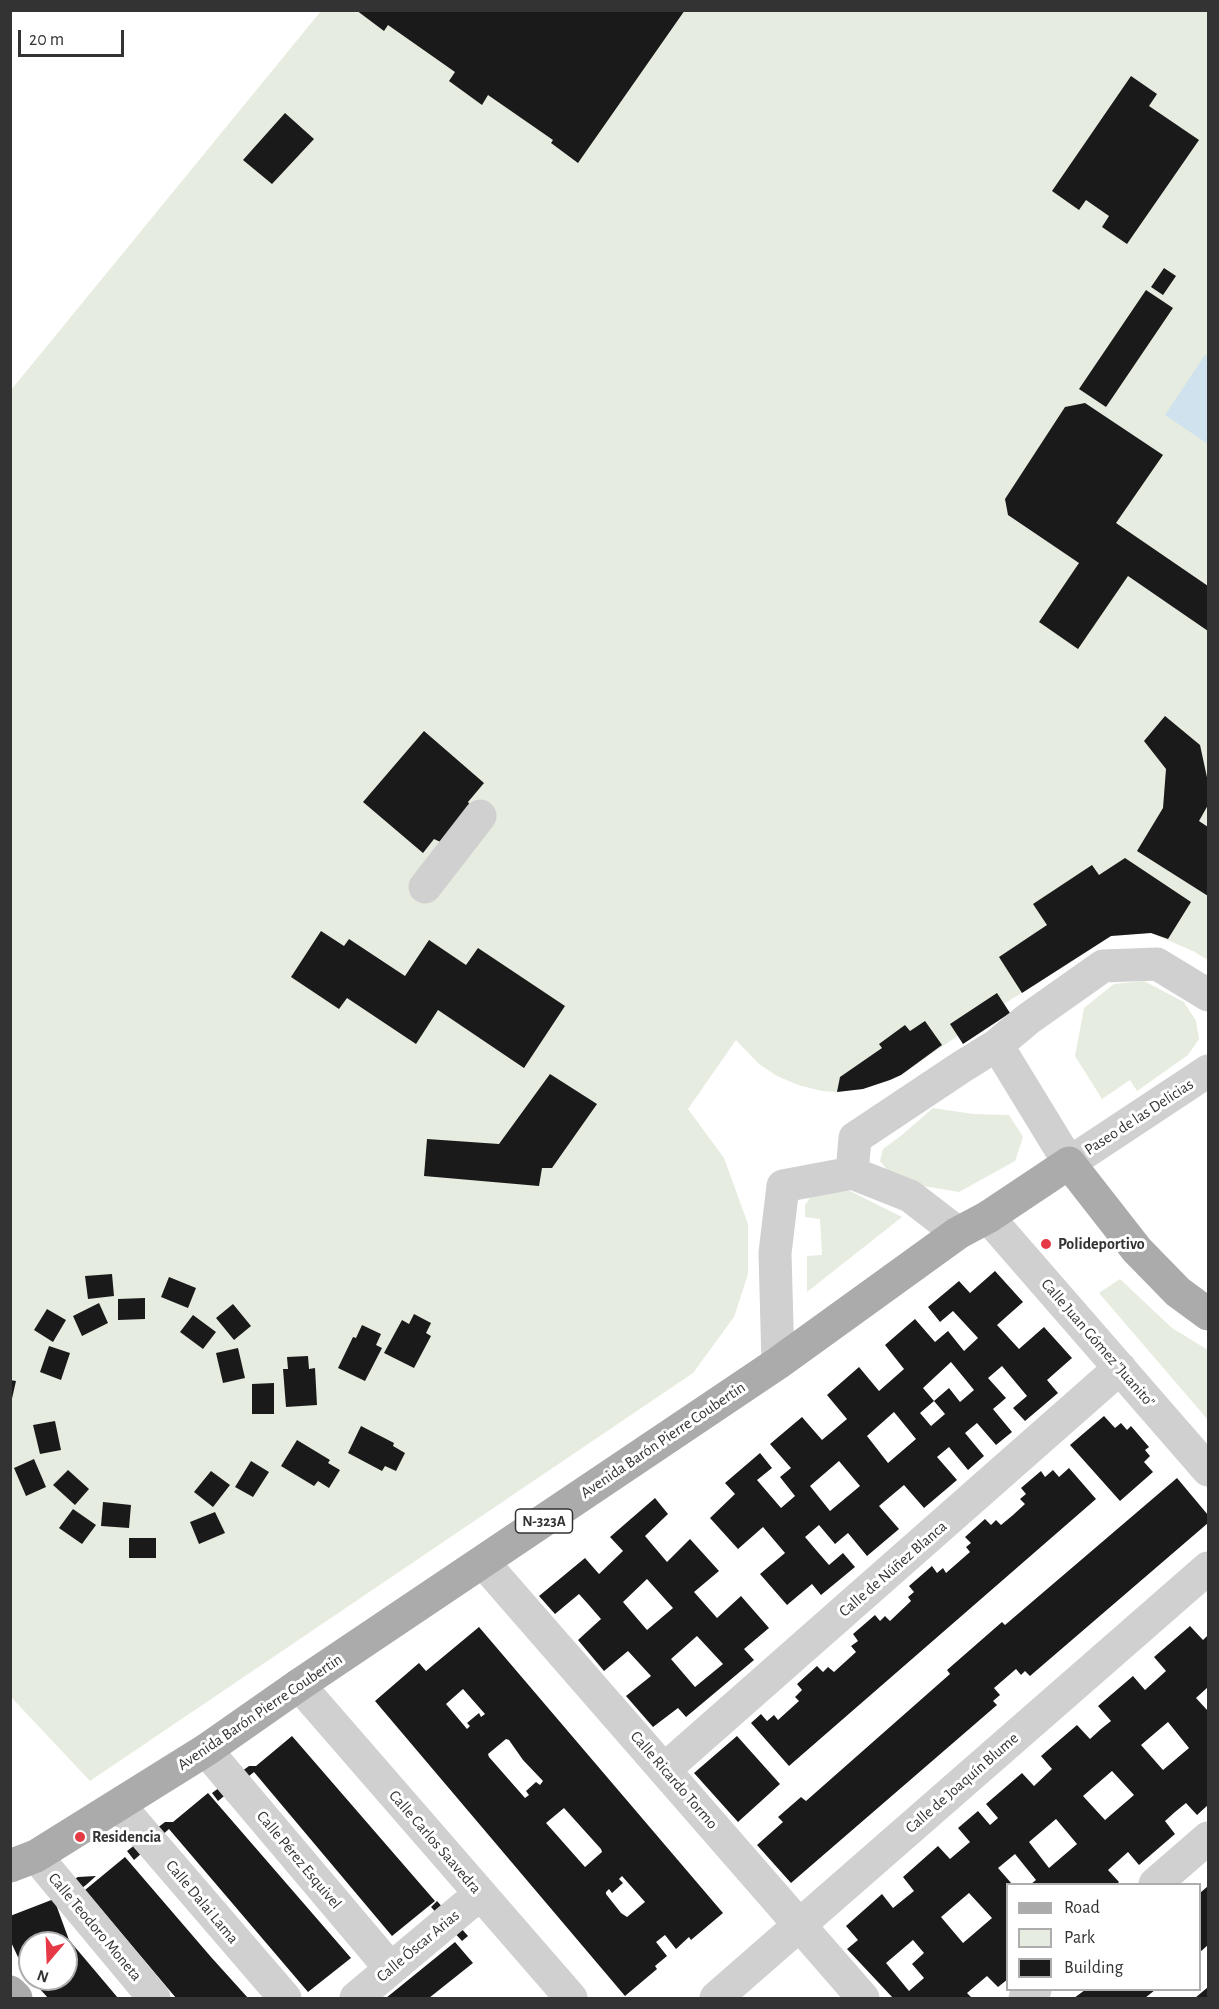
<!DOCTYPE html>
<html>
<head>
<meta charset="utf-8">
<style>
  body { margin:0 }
  #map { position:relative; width:1219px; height:2009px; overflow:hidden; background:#fff; font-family:"Alegreya Sans",sans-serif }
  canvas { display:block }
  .frame { position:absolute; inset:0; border:12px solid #333; pointer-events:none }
  .legend { position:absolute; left:1006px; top:1883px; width:195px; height:108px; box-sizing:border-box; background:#fff; border:2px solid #adadad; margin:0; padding:8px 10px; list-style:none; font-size:18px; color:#333 }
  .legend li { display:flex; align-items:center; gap:12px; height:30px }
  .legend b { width:30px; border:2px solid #adadad }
  .north { position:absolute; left:18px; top:1931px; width:60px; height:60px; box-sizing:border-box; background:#fff; border:2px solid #adadad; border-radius:50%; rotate:199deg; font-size:16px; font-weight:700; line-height:24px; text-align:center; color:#333 }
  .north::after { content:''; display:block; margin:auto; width:21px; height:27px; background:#e63946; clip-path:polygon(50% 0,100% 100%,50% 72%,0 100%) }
  .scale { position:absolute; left:18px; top:30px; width:106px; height:27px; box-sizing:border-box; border:3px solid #333; border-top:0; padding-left:8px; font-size:18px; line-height:21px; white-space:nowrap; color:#333; -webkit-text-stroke:4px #fff; paint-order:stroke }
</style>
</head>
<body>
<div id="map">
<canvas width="1219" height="2009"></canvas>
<div class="frame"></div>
<ul class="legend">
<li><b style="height:8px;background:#ababab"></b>Road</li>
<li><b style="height:16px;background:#e6ecdf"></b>Park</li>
<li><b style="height:16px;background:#1a1a1a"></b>Building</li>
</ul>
<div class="north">N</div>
<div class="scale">20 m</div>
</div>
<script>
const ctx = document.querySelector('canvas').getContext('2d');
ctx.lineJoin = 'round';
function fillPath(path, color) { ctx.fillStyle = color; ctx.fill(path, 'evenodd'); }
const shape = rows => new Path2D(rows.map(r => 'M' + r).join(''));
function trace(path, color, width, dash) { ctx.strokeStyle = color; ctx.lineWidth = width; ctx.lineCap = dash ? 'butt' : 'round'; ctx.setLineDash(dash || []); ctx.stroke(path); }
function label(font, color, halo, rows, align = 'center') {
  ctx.font = font + ' "Alegreya Sans",sans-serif'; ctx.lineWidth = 6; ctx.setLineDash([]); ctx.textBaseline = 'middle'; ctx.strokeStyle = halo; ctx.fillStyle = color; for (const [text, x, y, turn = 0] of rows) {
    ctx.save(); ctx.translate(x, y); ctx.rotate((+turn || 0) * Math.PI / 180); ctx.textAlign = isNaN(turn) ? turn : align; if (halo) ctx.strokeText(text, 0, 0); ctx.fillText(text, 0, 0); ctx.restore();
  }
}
const green = shape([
  [321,11,1208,11,1208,960,1193,951,1151,933,1111,936,1004,1004,901,1075,863,1089,837,1092,822,1091,798,1085,777,1076,759,1064,736,1040,688,1109,724,1158,748,1224,748,1274,734,1317,693,1373,90,1781,11,1697,11,390],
  [1144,981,1184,1002,1196,1021,1199,1039,1188,1055,1137,1091,1130,1080,1102,1099,1075,1056,1084,1008,1114,984],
  [933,1108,973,1114,1009,1115,1023,1137,1015,1161,959,1192,918,1185,892,1176,880,1161,883,1149,902,1135],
  [842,1187,902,1217,807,1292,807,1256,822,1255,820,1219,805,1217,805,1205,813,1193],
  [1120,1279,1172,1328,1208,1350,1208,1420,1099,1293]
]);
const water = shape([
  [1205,355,1208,357,1208,444,1165,415]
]);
const building = shape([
  [356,10,685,10,578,163,551,143,553,140,488,95,482,105,449,81,455,72,388,25,384,31],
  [1131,76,1157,94,1149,106,1199,140,1127,244,1102,227,1109,216,1086,200,1079,210,1052,191],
  [285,113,314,139,272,184,243,160],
  [1164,268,1176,276,1163,295,1151,287],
  [1146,290,1173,308,1106,407,1079,389],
  [1085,403,1163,455,1116,523,1208,586,1208,631,1128,576,1078,649,1039,622,1079,563,1008,515,1005,499,1065,407],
  [1165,716,1200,745,1208,782,1208,805,1199,821,1208,827,1208,896,1137,851,1163,808,1166,769,1144,741],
  [424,731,484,783,468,802,474,812,445,844,434,839,423,853,363,802],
  [1125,858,1191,902,1168,939,1151,933,1111,936,1022,993,999,957,1047,925,1033,904,1092,865,1099,875],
  [321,931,344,946,349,939,405,976,429,940,466,965,478,948,565,1006,524,1068,438,1010,416,1044,347,998,339,1009,291,977],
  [997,993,1010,1013,963,1044,950,1024],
  [925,1021,942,1045,901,1075,890,1080,863,1089,837,1092,840,1077,882,1048,879,1044,905,1025,910,1031],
  [550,1074,597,1104,552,1168,542,1168,539,1186,424,1176,427,1139,499,1144],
  [995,1271,1023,1302,997,1325,1019,1349,1044,1327,1072,1358,1047,1380,1058,1393,1025,1421,1013,1408,1027,1396,1002,1366,988,1378,1006,1398,993,1409,1012,1432,996,1445,977,1423,965,1433,984,1456,968,1470,949,1447,937,1457,957,1480,924,1508,904,1485,879,1506,899,1529,867,1556,848,1533,835,1544,819,1525,805,1537,816,1550,829,1565,843,1553,855,1567,821,1595,812,1584,787,1605,760,1574,785,1553,763,1527,738,1549,710,1518,735,1494,725,1483,760,1453,772,1468,757,1480,781,1508,795,1496,780,1477,791,1468,770,1444,802,1417,822,1440,847,1419,827,1395,859,1367,879,1391,904,1369,885,1345,915,1319,935,1342,948,1331,964,1351,978,1338,953,1311,940,1322,928,1307,959,1281,970,1293],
  [951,1362,974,1390,960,1402,949,1388,934,1401,923,1388],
  [934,1401,945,1414,931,1426,920,1413],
  [894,1412,916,1439,888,1463,867,1436],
  [839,1461,860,1486,830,1511,810,1486],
  [112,1274,114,1296,88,1299,85,1276],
  [169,1277,196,1288,188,1308,161,1297],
  [145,1298,145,1319,118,1320,118,1299],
  [99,1303,108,1323,82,1336,73,1316],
  [233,1304,251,1326,234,1340,216,1318],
  [47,1309,66,1320,53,1342,34,1330],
  [414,1314,431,1323,426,1333,431,1336,414,1368,384,1353,402,1320,409,1324],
  [193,1315,216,1332,203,1349,180,1332],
  [362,1325,381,1334,376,1345,382,1348,365,1381,338,1368,353,1337,356,1338],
  [49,1346,70,1353,61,1380,40,1372],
  [238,1348,245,1378,223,1383,216,1353],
  [308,1356,309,1369,315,1368,317,1405,286,1407,283,1369,288,1369,287,1357],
  [10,1380,16,1381,11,1403,10,1402],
  [274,1383,274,1414,252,1414,252,1384],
  [1104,1416,1115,1428,1121,1423,1127,1430,1131,1426,1149,1447,1145,1450,1150,1456,1144,1462,1153,1472,1120,1501,1070,1445],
  [55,1421,61,1450,40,1454,33,1425],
  [361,1426,394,1443,393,1446,405,1453,396,1471,385,1466,382,1471,348,1453],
  [297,1440,330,1460,328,1463,340,1470,329,1488,318,1481,314,1486,281,1466],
  [34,1459,46,1487,26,1496,14,1468],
  [251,1461,269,1472,253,1497,235,1487],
  [1069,1468,1096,1499,789,1766,751,1723,761,1714,767,1721,774,1715,778,1720,799,1701,795,1697,802,1690,797,1684,817,1666,823,1672,828,1667,834,1672,856,1652,851,1646,858,1641,853,1634,875,1615,880,1621,885,1616,890,1621,911,1601,908,1597,914,1592,909,1586,932,1566,937,1573,943,1568,946,1573,970,1552,966,1547,971,1543,965,1537,985,1519,991,1525,996,1520,1001,1525,1013,1515,1025,1504,1020,1499,1026,1494,1021,1488,1041,1471,1045,1477,1053,1470,1059,1477],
  [68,1470,89,1489,75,1505,53,1485],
  [211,1471,230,1485,213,1507,194,1492],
  [1177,1478,1208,1515,1208,1523,1030,1676,1025,1671,1021,1675,1016,1669,994,1688,1000,1695,993,1701,997,1705,791,1883,757,1845,783,1822,778,1817,801,1797,806,1801,950,1674,947,1670,1002,1622,1005,1625],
  [655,1498,668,1514,645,1536,667,1562,690,1539,719,1571,694,1592,717,1618,741,1596,769,1628,744,1649,754,1660,686,1717,678,1708,653,1727,626,1696,651,1676,628,1651,604,1671,578,1640,601,1619,588,1604,579,1594,555,1614,539,1596,585,1558,599,1574,623,1551,610,1537],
  [647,1579,673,1608,647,1630,623,1602],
  [697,1636,723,1664,695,1687,671,1659],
  [103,1502,131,1505,129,1528,101,1526],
  [73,1509,96,1525,82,1544,59,1528],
  [215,1512,225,1533,199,1544,190,1522],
  [129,1538,156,1538,156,1558,129,1558],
  [1190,1626,1203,1640,1208,1635,1208,1687,1196,1698,1208,1711,1208,1805,1197,1815,1186,1803,1175,1812,1165,1821,1175,1834,1139,1865,1128,1852,1108,1870,1119,1882,1117,1884,1031,1884,1036,1880,1015,1854,998,1868,1012,1884,1008,1884,1008,1979,998,1987,987,1976,967,1993,972,1998,893,1998,847,1949,858,1940,846,1926,882,1894,893,1908,914,1891,903,1877,938,1846,950,1859,970,1842,958,1828,978,1811,990,1825,998,1818,986,1804,1022,1773,1034,1786,1052,1769,1041,1756,1077,1725,1090,1739,1101,1729,1111,1721,1098,1706,1133,1676,1145,1690,1166,1671,1154,1657],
  [1168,1722,1189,1748,1163,1770,1141,1745],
  [1112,1771,1134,1795,1105,1820,1083,1796],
  [1056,1819,1077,1844,1049,1868,1029,1842],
  [969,1893,992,1918,963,1943,941,1917],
  [913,1940,924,1953,912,1964,924,1978,909,1991,886,1963],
  [479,1627,723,1913,691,1940,689,1937,676,1949,665,1935,656,1942,667,1956,655,1966,657,1969,625,1996,375,1701,419,1663,426,1671],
  [463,1689,485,1714,481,1717,479,1713,467,1723,470,1726,467,1729,446,1704],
  [506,1739,509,1740,523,1760,543,1781,540,1785,536,1782,526,1791,529,1795,525,1798,489,1757,488,1754],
  [564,1808,601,1849,602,1852,585,1867,546,1823],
  [622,1876,645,1902,627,1917,621,1913,606,1894,606,1892,609,1889,612,1893,623,1883,619,1879],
  [292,1736,435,1901,392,1936,254,1772,218,1801,212,1793,249,1766,256,1766],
  [737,1736,780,1784,738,1822,694,1773],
  [208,1793,351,1958,308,1992,169,1829,134,1860,127,1851,165,1822,173,1822],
  [125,1857,211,1957,248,1998,176,1998,85,1890],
  [96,1876,86,1885,62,1903,54,1890,78,1877],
  [1208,1886,1208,1945,1200,1952,1200,1893],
  [54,1899,69,1940,118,1998,48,1998,31,1979,66,1979,66,1943,30,1943,30,1978,24,1970,10,1940,10,1916],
  [437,1901,468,1936,462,1941,431,1907],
  [455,1942,473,1963,429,1998,386,1998],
  [1208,1987,1208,1998,1195,1998],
  [1085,1990,1155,1990,1145,1998,1074,1998]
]);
const minor = shape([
  [425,887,480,816],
  [997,1045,1069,1163,1208,1071],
  [852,1173,855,1138,963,1066,997,1045,1028,1019,1103,966,1157,964,1208,995],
  [988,1217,1208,1470],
  [778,1363,775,1253,783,1186,852,1173,910,1196,958,1233],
  [483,1562,863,1998],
  [299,1685,571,1998],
  [206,1750,391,1969],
  [665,1769,1120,1368],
  [119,1805,285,1998],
  [36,1856,154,1998],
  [1155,1884,1208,1838],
  [356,1998,480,1894],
  [716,1998,1208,1568],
  [1025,1998,1035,1990]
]);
const major = shape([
  [10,1866,36,1856,206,1750,299,1685,778,1363,958,1233,988,1217,1069,1163,1137,1250,1178,1292,1208,1314],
  [10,1992,16,1998]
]);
const markers = [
  [1046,1244,6,"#e63946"],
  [80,1837,6,"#e63946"]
];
const shields = [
  [544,1521,57]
];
const shieldNames = [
  ["N-323A",544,1521]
];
const streetNames = [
  ["Paseo de las Delicias",1139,1117,-33],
  ["Calle Juan Gómez \"Juanito\"",1098,1343,49],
  ["Avenida Barón Pierre Coubertin",663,1440,-34],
  ["Calle de Núñez Blanca",893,1569,-41],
  ["Avenida Barón Pierre Coubertin",260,1712,-34],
  ["Calle Ricardo Tormo",674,1780,49],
  ["Calle de Joaquín Blume",962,1783,-41],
  ["Calle Carlos Saavedra",435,1842,49],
  ["Calle Pérez Esquivel",299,1860,50],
  ["Calle Dalai Lama",202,1902,50],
  ["Calle Teodoro Moneta",95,1927,50],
  ["Calle Óscar Arias",418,1946,-40]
];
const poiNames = [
  ["Polideportivo",1058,1244],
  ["Residencia",92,1837]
];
fillPath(green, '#e6ecdf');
fillPath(water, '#cfe2ee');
fillPath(building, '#1a1a1a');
trace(minor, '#d0d0d0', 33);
trace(major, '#ababab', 33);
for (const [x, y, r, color] of markers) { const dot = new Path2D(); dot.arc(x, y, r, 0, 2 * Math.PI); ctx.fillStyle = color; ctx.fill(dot); trace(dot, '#fff', 2); }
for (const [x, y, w] of shields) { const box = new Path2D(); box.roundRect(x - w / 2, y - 12, w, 24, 4.5); ctx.fillStyle = '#fff'; ctx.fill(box); trace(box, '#333', 1.5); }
label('bold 15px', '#333', null, shieldNames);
label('16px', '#333', '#fff', streetNames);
label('bold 16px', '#333', '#fff', poiNames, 'left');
</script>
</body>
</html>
